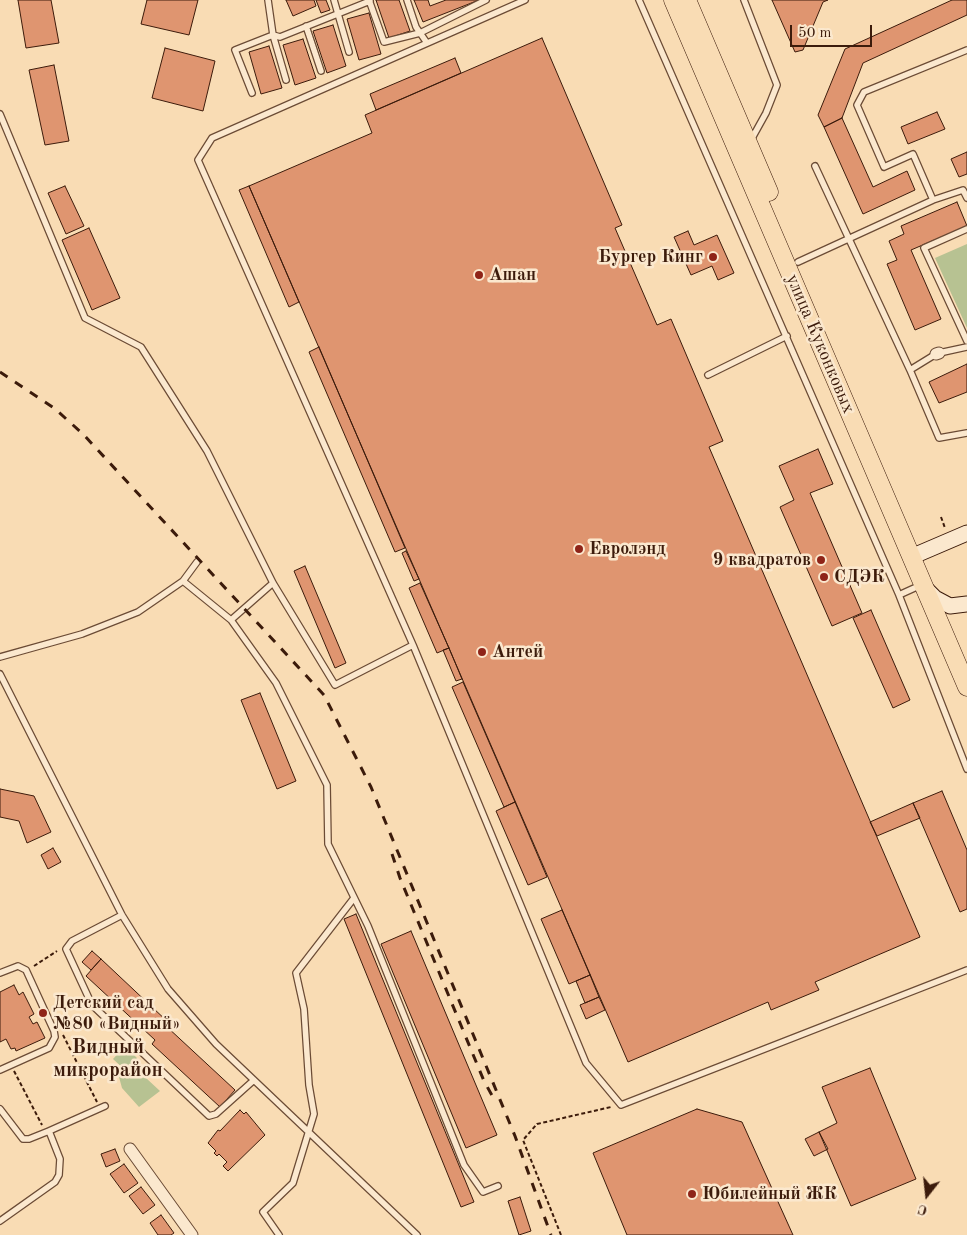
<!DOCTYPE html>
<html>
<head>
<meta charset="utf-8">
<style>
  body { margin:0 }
  #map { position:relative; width:967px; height:1235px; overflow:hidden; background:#f9dcb4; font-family:"Old Standard TT",serif }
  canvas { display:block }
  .north { position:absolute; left:902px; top:1170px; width:50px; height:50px; -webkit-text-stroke:4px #fbe8ce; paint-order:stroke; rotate:196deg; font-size:14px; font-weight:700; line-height:20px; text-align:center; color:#3c1b0b }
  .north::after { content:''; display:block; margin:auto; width:18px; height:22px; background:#3c1b0b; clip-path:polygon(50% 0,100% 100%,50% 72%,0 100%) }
  .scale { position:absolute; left:790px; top:25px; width:82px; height:22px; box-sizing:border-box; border:2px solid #3c1b0b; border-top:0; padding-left:6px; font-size:15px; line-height:18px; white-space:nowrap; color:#3c1b0b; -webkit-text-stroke:4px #fbe8ce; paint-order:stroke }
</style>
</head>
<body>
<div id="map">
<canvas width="967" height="1235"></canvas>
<div class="north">С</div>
<div class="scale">50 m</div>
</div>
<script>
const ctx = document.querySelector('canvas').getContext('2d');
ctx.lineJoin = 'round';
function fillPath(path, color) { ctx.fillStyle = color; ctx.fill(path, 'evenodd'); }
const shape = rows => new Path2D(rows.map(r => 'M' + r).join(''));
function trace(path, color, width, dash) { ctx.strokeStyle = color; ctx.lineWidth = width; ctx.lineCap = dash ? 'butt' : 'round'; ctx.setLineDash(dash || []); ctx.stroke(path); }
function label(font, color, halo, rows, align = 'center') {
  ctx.font = font + ' "Old Standard TT",serif'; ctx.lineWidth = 5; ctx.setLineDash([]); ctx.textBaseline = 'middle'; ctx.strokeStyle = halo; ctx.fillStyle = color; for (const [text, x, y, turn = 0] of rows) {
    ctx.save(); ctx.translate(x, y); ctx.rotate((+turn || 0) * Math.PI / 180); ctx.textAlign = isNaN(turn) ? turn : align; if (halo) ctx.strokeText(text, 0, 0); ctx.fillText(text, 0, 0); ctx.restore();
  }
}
const green = shape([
  [967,244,967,328,935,258],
  [125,1046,137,1058,132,1065,160,1091,139,1107,122,1088,119,1077,125,1070,113,1059]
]);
const building = shape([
  [18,0,51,0,59,43,26,48,18,0],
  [147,0,198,0,189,35,141,24,147,0],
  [286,0,314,0,316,6,293,16,286,0],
  [316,0,326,0,330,10,321,13,316,0],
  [376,0,399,0,410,31,389,38,376,0],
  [414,0,428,0,430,6,446,0,479,0,423,22,414,0],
  [772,0,828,0,823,2,803,50,795,52,772,0],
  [952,0,967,0,967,15,863,63,842,118,824,127,818,115,845,49,952,0],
  [369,13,381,54,359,60,347,19,369,13],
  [333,25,346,66,327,73,313,31,333,25],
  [542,38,622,225,615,228,657,325,671,319,723,441,709,447,920,937,815,982,819,990,771,1010,768,1002,628,1062,249,186,372,133,365,115,542,38],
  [303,39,316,78,295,85,283,45,303,39],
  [269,46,282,88,261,94,249,52,269,46],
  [165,48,215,61,203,111,152,98,165,48],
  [455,58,461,73,376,110,370,94,455,58],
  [54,65,69,141,45,145,29,70,54,65],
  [937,112,945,129,908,144,901,127,937,112],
  [842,118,873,187,907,171,915,190,863,214,824,127,842,118],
  [967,152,967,174,959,177,951,159,967,152],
  [65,186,84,226,66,234,48,193,65,186],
  [249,186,299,302,289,307,239,190,249,186],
  [957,202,967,226,911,250,941,319,915,330,887,264,897,260,889,241,904,234,901,226,957,202],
  [89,228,120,298,92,310,62,240,89,228],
  [688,231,694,245,717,235,734,273,718,280,712,266,691,275,674,237,688,231],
  [319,347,405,548,395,552,309,352,319,347],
  [967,364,967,392,939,403,929,382,967,364],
  [818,449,833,484,810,493,862,613,832,626,780,507,794,500,779,466,818,449],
  [406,551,419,579,414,581,402,553,406,551],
  [305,566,346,663,335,668,294,571,305,566],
  [420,583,449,648,437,653,409,588,420,583],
  [871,610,910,700,893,708,853,618,871,610],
  [449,648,462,679,456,681,443,650,449,648],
  [463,682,515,802,504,807,452,687,463,682],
  [260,693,296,781,277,789,241,700,260,693],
  [0,789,34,796,51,832,27,843,19,821,0,817,0,789],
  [942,791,967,850,967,909,960,912,913,803,942,791],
  [515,802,547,877,528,885,496,811,515,802],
  [913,803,920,818,877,836,870,822,913,803],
  [53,848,61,862,48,869,41,855,53,848],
  [562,910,590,975,569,984,541,919,562,910],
  [356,914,474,1202,461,1207,344,919,356,914],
  [411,931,497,1135,466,1148,381,944,411,931],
  [92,951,101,959,91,970,82,962,92,951],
  [101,959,169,1023,166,1026,235,1090,220,1107,152,1044,155,1040,86,976,101,959],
  [590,975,599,997,585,1003,576,981,590,975],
  [14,985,19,995,23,992,34,1014,29,1017,33,1024,37,1022,45,1038,16,1051,15,1048,11,1049,6,1039,0,1042,0,992,14,985],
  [599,997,605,1010,586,1019,580,1005,599,997],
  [870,1068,916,1179,851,1206,819,1132,837,1123,822,1087,870,1068],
  [697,1109,742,1122,793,1235,627,1235,593,1153,697,1109],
  [240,1110,244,1114,246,1112,265,1135,228,1171,223,1166,227,1162,219,1154,217,1156,214,1153,216,1151,208,1143,218,1130,220,1131,240,1110],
  [819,1132,828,1149,814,1156,805,1139,819,1132],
  [115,1149,120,1161,106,1167,101,1154,115,1149],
  [124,1164,138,1183,124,1193,110,1174,124,1164],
  [141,1187,155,1205,143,1214,129,1196,141,1187],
  [520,1197,531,1231,519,1235,508,1201,520,1197],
  [161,1215,174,1233,171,1235,158,1235,150,1223,161,1215]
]);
const path = shape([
  [941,517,945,528],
  [34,966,57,951],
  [63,1035,97,1102],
  [14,1071,42,1125],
  [561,1235,523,1140,537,1124,611,1107]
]);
const lane = shape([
  [268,0,273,35,286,80],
  [334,0,349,52],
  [369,0,384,42,420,33,486,0],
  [407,0,416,27,427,43],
  [639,0,899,595],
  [744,0,777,85,766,113,751,140],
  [306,26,321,71],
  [252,93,235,50,273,35,280,37,370,1],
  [0,114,85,318,141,347,207,451,273,583,335,685,413,645,586,1063,621,1105,967,970],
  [815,166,910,370,939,438,967,433],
  [933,200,963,190,967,198],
  [967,229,924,248,967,341],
  [798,262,933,200,913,154,884,167,857,105,864,92,967,50],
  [939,353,967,347],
  [910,370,936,354],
  [708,375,787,336],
  [183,581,231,620],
  [273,583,231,620,276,683,327,785,328,844,368,926,464,1165,483,1192,498,1186],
  [921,585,899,595,967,769],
  [413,645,198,160,212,138,525,0],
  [0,657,82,634,138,612,183,581,197,562],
  [0,674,122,915,168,989,216,1044,417,1235],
  [122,915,72,941,66,949,92,1005,209,1116,216,1114,254,1080],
  [0,973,18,966,26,970,54,1031,55,1037,49,1048,0,1070],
  [0,1109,23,1139,29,1139,49,1131],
  [0,1221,55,1182,59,1175,60,1159,49,1131,105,1106],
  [279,1235,263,1212,293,1183,314,1114,309,1085,304,1009,296,973,354,898]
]);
const street = shape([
  [936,354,939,353],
  [130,1149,192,1235]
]);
const secondary = shape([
  [911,557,967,533],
  [925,588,935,598,950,606,967,604]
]);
const primary = shape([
  [673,0,967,687],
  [687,0,769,192]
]);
const rail = shape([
  [0,372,54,408,83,434,324,695,371,787,515,1136,551,1235],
  [392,854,400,878,484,1081,494,1099]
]);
const markers = [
  [713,257,5,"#8f2418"],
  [479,275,5,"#8f2418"],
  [579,549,5,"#8f2418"],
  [821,560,5,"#8f2418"],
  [824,577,5,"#8f2418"],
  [482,652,5,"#8f2418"],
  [43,1013,5,"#8f2418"],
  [692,1194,5,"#8f2418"]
];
const poiNames = [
  ["Бургер Кинг",703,257,"right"],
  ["Ашан",489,275],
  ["Евролэнд",589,549],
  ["9 квадратов",811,560,"right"],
  ["СДЭК",834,577],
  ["Антей",492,652],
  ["Детский сад",53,1003],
  ["№80 «Видный»",53,1024],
  ["Юбилейный ЖК",702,1194]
];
const streetNames = [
  ["улица Куконковых",820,344,67]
];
const quarterNames = [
  ["Видный",108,1048],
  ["микрорайон",108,1071]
];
fillPath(green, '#b7c292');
fillPath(building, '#df9570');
trace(building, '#3c1b0b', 1);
trace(lane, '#6b4b35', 8);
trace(street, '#6b4b35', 13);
trace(secondary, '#3c1b0b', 17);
trace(primary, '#3c1b0b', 19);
trace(path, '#3c1b0b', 2, [4, 2.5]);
trace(lane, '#fbe8ce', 5.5);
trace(street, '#fbe8ce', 11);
trace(secondary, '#fbe8ce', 15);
trace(primary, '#f9dcb4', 18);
trace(rail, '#3c1b0b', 3, [9, 9]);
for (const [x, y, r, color] of markers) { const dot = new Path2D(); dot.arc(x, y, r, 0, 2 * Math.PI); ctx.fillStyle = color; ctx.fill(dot); trace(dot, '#fbe8ce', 2); }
label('bold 18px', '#3c1b0b', '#fbe8ce', poiNames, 'left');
label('18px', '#3c1b0b', '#fbe8ce', streetNames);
label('bold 20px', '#3c1b0b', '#fbe8ce', quarterNames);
</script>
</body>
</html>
